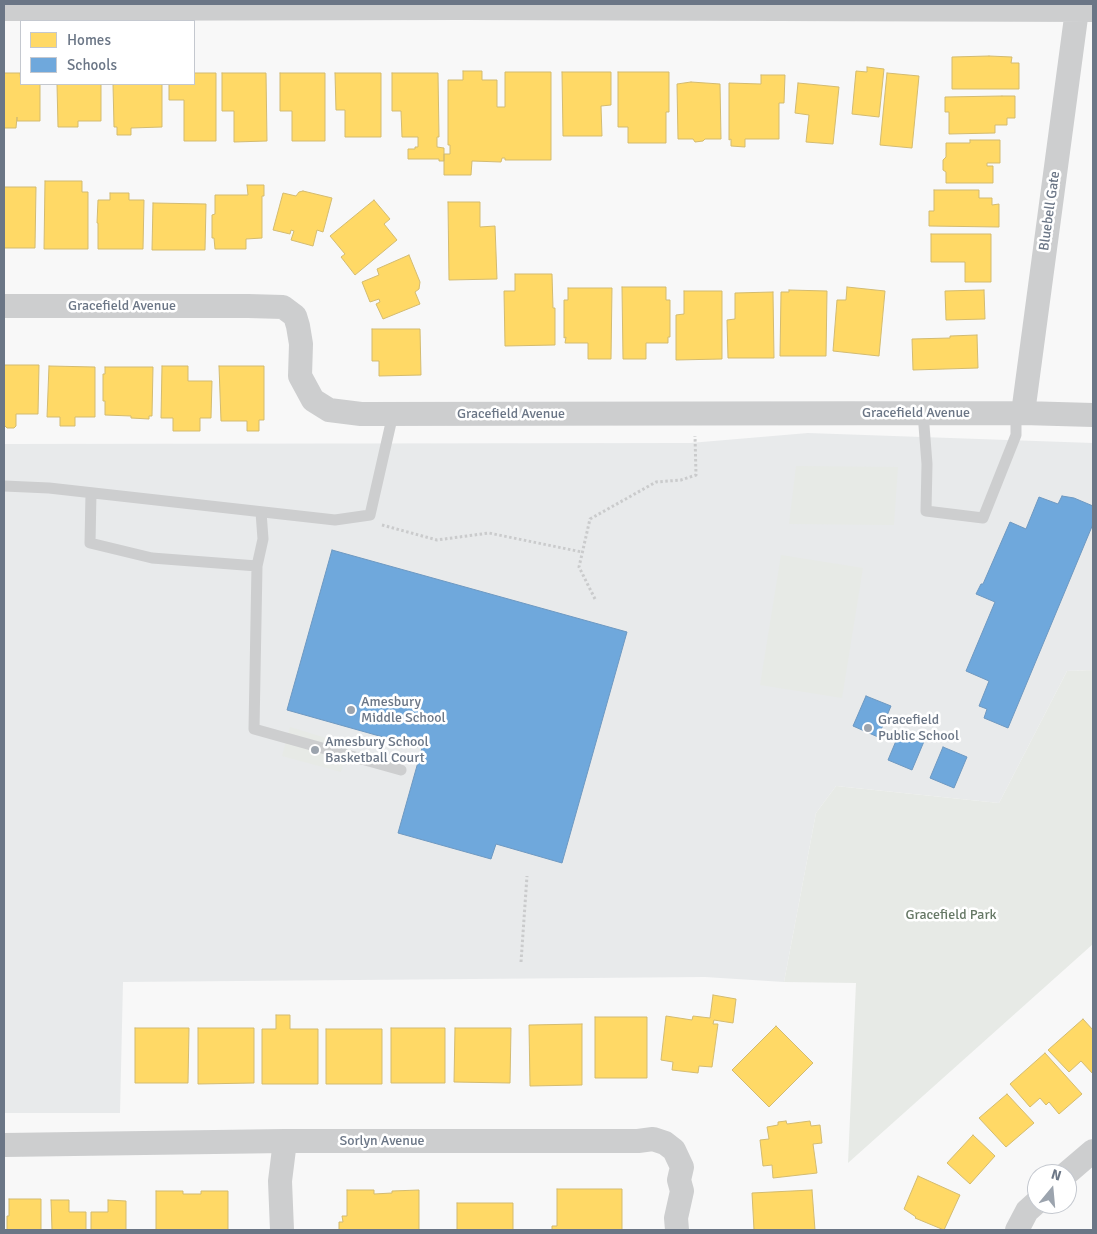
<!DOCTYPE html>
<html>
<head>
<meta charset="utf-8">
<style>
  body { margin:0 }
  #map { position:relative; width:1097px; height:1234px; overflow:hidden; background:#f8f8f8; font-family:Signika,sans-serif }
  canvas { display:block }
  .frame { position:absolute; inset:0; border:5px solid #6b7686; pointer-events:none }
  .legend { position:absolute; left:20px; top:20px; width:175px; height:65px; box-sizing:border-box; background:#fff; border:1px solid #c4c8cf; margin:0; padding:6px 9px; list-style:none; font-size:15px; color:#6b7686 }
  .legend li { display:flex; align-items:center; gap:10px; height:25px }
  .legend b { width:25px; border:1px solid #c4c8cf }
  .north { position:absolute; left:1027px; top:1164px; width:50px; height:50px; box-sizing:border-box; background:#fff; border:1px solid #c4c8cf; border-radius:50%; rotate:17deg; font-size:14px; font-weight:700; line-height:20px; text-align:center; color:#6b7686 }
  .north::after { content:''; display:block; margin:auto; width:18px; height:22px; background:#9ca4ae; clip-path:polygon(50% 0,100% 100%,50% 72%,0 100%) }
</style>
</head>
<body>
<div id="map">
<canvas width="1097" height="1234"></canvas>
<div class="frame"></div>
<ul class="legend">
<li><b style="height:14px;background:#ffd966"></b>Homes</li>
<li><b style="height:14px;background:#6fa8dc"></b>Schools</li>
</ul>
<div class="north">N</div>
</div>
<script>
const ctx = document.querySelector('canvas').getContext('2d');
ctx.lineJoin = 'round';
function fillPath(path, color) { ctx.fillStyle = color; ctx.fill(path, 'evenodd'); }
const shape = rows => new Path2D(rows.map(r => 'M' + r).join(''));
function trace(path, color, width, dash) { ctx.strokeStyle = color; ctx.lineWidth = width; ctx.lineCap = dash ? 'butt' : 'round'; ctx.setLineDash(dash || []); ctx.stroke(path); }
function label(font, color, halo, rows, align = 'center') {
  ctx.font = font + ' Signika,sans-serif'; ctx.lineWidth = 5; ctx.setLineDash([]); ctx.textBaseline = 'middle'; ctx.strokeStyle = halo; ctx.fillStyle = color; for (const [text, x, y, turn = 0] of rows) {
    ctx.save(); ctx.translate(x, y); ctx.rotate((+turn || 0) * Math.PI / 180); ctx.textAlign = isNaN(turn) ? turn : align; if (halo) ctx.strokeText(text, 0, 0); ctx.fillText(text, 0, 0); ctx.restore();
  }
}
const built = shape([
  [808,433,1093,443,1093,670,1067,671,999,803,836,786,816,813,784,982,705,977,123,982,120,1113,4,1113,4,444,690,443]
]);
const green = shape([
  [796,466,898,467,894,525,789,524],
  [781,555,863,568,842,698,760,685],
  [1093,670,1093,944,848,1163,856,983,784,982,816,813,836,786,999,803,1067,671],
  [290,727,349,745,341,772,282,756]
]);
const homes = shape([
  [989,56,1012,57,1011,63,1019,63,1019,89,952,89,952,57,989,56],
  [867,67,884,69,879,117,852,114,856,71,867,72,867,67],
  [463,71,482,71,482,80,497,80,497,107,505,107,505,72,551,72,551,160,505,160,505,158,502,158,501,162,472,161,471,175,444,175,444,154,450,154,450,145,448,145,448,80,463,80,463,71],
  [562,72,611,72,611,105,601,106,602,136,563,136,562,72],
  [618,72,669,72,669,112,666,112,666,143,628,143,628,127,618,127,618,72],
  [4,73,20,73,21,84,40,84,40,121,17,121,17,117,16,128,4,128,4,73],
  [194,73,216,73,216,141,184,141,184,100,169,100,169,84,194,84,194,73],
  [222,73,266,73,267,141,234,142,234,111,222,111,222,73],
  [280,73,325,73,325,141,292,141,292,111,280,111,280,73],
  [335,73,381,73,381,137,345,137,345,110,336,110,335,73],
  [392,73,438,73,439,137,437,137,437,147,444,148,444,161,439,161,439,159,408,159,408,149,415,149,415,147,418,147,418,137,402,137,401,111,392,111,392,73],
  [887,73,919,76,912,148,880,145,887,73],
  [761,75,785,75,784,103,779,103,779,139,745,139,745,147,731,146,731,139,729,140,729,83,761,84,761,75],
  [691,82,720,84,721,139,705,139,703,141,695,142,693,139,678,139,677,84,691,82],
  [798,83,839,87,833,144,806,142,809,115,795,113,798,83],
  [57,84,101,84,101,121,78,121,78,127,58,127,57,84],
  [113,84,162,84,162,127,131,128,131,135,117,135,117,127,114,127,113,84],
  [1002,96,1015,96,1015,118,1007,118,1007,125,995,125,995,133,949,134,949,112,945,112,945,97,1002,96],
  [970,140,1000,140,1000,163,987,163,987,166,993,166,993,183,946,183,946,172,943,170,943,160,946,157,946,143,970,143,970,140],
  [45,181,82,181,82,192,88,192,88,249,44,249,45,181],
  [247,185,264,185,264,196,262,196,262,238,246,239,246,249,215,249,214,238,212,238,212,215,215,214,215,195,248,195,247,185],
  [4,187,36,187,35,248,4,248,4,187],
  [934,190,979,190,979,198,992,198,992,205,999,204,999,227,929,226,929,211,934,211,934,190],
  [303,191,332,198,323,232,317,230,313,246,291,240,294,231,291,230,290,234,273,230,283,193,296,196,299,192,303,191],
  [110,193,129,193,129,200,144,200,143,249,98,249,98,223,97,223,98,200,110,200,110,193],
  [374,200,390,219,384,224,397,240,355,275,341,257,345,254,330,236,374,200],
  [448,202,480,202,480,227,495,226,497,279,449,280,448,202],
  [153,203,206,204,205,250,152,250,153,203],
  [931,234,991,234,991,282,965,282,965,262,931,262,931,234],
  [409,255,420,282,419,289,415,292,420,304,383,319,376,304,380,302,379,299,370,302,362,282,379,275,377,269,409,255],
  [515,274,552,274,553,308,555,308,555,345,505,346,504,291,515,291,515,274],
  [622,287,666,287,666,300,670,300,670,337,668,337,668,343,646,343,646,359,623,359,622,287],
  [847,287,885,291,879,356,833,351,837,300,846,300,847,287],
  [568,288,612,288,611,359,588,359,588,343,565,343,566,337,564,338,564,300,568,300,568,288],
  [789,290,827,291,826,356,780,356,781,292,789,292,789,290],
  [984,290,985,319,946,320,945,291,984,290],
  [684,291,722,291,722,359,676,360,676,315,684,314,684,291],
  [773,292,774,358,728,358,727,320,735,319,735,293,773,292],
  [372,329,420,329,421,375,379,376,379,361,372,361,372,329],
  [977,335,978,368,913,370,912,339,950,338,950,336,977,335],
  [4,365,39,365,38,414,16,414,16,426,14,428,7,428,4,425,4,365],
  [49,366,95,367,95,417,75,417,75,426,60,426,60,417,47,417,49,366],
  [162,366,188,366,188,381,212,381,211,418,200,418,200,431,173,431,173,418,161,418,162,366],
  [219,366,264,366,264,420,259,420,259,431,247,431,247,421,221,421,219,366],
  [105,367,153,367,152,416,149,416,149,419,131,418,131,416,105,415,105,401,103,401,103,374,105,374,105,367],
  [713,995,736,999,733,1023,714,1020,713,1024,718,1024,712,1067,699,1066,698,1073,672,1070,673,1062,661,1060,666,1016,692,1020,693,1016,710,1018,713,995],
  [276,1015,290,1015,290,1029,318,1029,318,1084,262,1084,262,1029,276,1029,276,1015],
  [595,1017,647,1017,647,1078,595,1078,595,1017],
  [1083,1019,1093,1030,1093,1074,1081,1061,1069,1072,1048,1050,1083,1019],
  [582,1024,582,1085,530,1086,529,1025,582,1024],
  [776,1026,813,1063,769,1107,732,1070,776,1026],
  [135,1028,189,1028,188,1083,135,1083,135,1028],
  [198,1028,254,1028,254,1083,198,1084,198,1028],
  [391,1028,445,1028,445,1083,391,1083,391,1028],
  [455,1028,511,1028,510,1083,454,1082,455,1028],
  [326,1029,382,1029,382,1084,326,1084,326,1029],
  [1045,1053,1082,1094,1059,1114,1049,1102,1046,1105,1040,1098,1030,1107,1010,1084,1045,1053],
  [1007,1094,1034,1123,1006,1147,979,1118,1007,1094],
  [786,1121,787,1124,810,1121,811,1126,820,1125,822,1143,813,1144,817,1173,773,1178,772,1165,763,1166,760,1140,769,1139,767,1127,778,1125,778,1122,786,1121],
  [973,1135,995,1156,970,1184,947,1163,973,1135],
  [918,1176,960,1195,944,1230,915,1218,916,1217,904,1209,918,1176],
  [557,1189,622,1189,622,1230,552,1230,552,1226,557,1226,557,1189],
  [347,1190,374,1190,374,1194,392,1193,392,1191,419,1190,419,1230,339,1230,339,1222,343,1222,342,1216,347,1216,347,1190],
  [812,1190,815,1230,754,1230,752,1193,812,1190],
  [156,1191,183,1191,183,1194,201,1194,201,1191,228,1191,228,1230,156,1230,156,1191],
  [9,1199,41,1199,41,1230,7,1230,7,1216,9,1216,9,1199],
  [51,1200,69,1200,69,1212,86,1212,86,1230,52,1230,51,1200],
  [108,1200,126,1201,126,1230,91,1230,91,1212,108,1212,108,1200],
  [457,1203,513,1203,513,1230,457,1230,457,1203]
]);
const schools = shape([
  [1062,496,1074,498,1093,506,1093,524,1008,728,984,718,987,709,979,706,989,681,966,671,995,602,976,594,981,584,983,584,1010,522,1026,529,1039,497,1058,504,1062,496],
  [332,550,627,632,562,863,496,844,491,859,398,833,422,748,287,710,332,550],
  [866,696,891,706,878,737,853,726,866,696],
  [901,729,925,739,912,770,888,760,901,729],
  [943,747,967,757,954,788,930,778,943,747]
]);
const path = shape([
  [382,525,437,540,489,533,582,552],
  [595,599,579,567,590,519,656,482,681,480,696,475,695,436],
  [521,962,527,876]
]);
const lane = shape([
  [923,413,927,464,926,511,983,518,1016,435,1016,413],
  [4,486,49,488,335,520,370,515,393,414],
  [91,493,90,543,152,558,257,566,263,539,261,512],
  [257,566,254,729,401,770]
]);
const street = shape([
  [4,9,462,8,1093,10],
  [4,306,248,306,283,307,295,316,298,326,301,344,300,376,313,400,329,410,361,414,1023,413,1093,415],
  [1023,413,1077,10],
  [4,1145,285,1141,638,1141,653,1139,665,1143,674,1150,682,1167,679,1180,682,1191,676,1218,677,1230],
  [1066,1174,1093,1151],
  [282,1230,280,1181,285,1141],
  [1017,1230,1027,1211,1037,1202]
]);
const markers = [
  [351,710,5,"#9ca4ae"],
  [868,728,5,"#9ca4ae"],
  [315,750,5,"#9ca4ae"]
];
const streetNames = [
  ["Bluebell Gate",1050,211,-82],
  ["Gracefield Avenue",122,306],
  ["Gracefield Avenue",916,413],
  ["Gracefield Avenue",511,414],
  ["Sorlyn Avenue",382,1141]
];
const poiNames = [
  ["Amesbury",361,702],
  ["Middle School",361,718],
  ["Gracefield",878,720],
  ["Public School",878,736],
  ["Amesbury School",325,742],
  ["Basketball Court",325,758]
];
const parkNames = [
  ["Gracefield Park",951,915]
];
fillPath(built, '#e8eaeb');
fillPath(green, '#e7eae6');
fillPath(homes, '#ffd966');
trace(homes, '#d3bb70', 1);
fillPath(schools, '#6fa8dc');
trace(schools, '#6e99c2', 1);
trace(path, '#cacbcc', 3, [2.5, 2.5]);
trace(lane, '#cdcecf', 11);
trace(street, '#cdcecf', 24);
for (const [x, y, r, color] of markers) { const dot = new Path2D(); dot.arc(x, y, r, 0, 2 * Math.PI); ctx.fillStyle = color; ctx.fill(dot); trace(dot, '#fff', 2); }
label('14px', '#6b7686', '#fff', streetNames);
label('14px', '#6b7686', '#fff', poiNames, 'left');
label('14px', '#667865', '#fff', parkNames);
</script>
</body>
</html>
